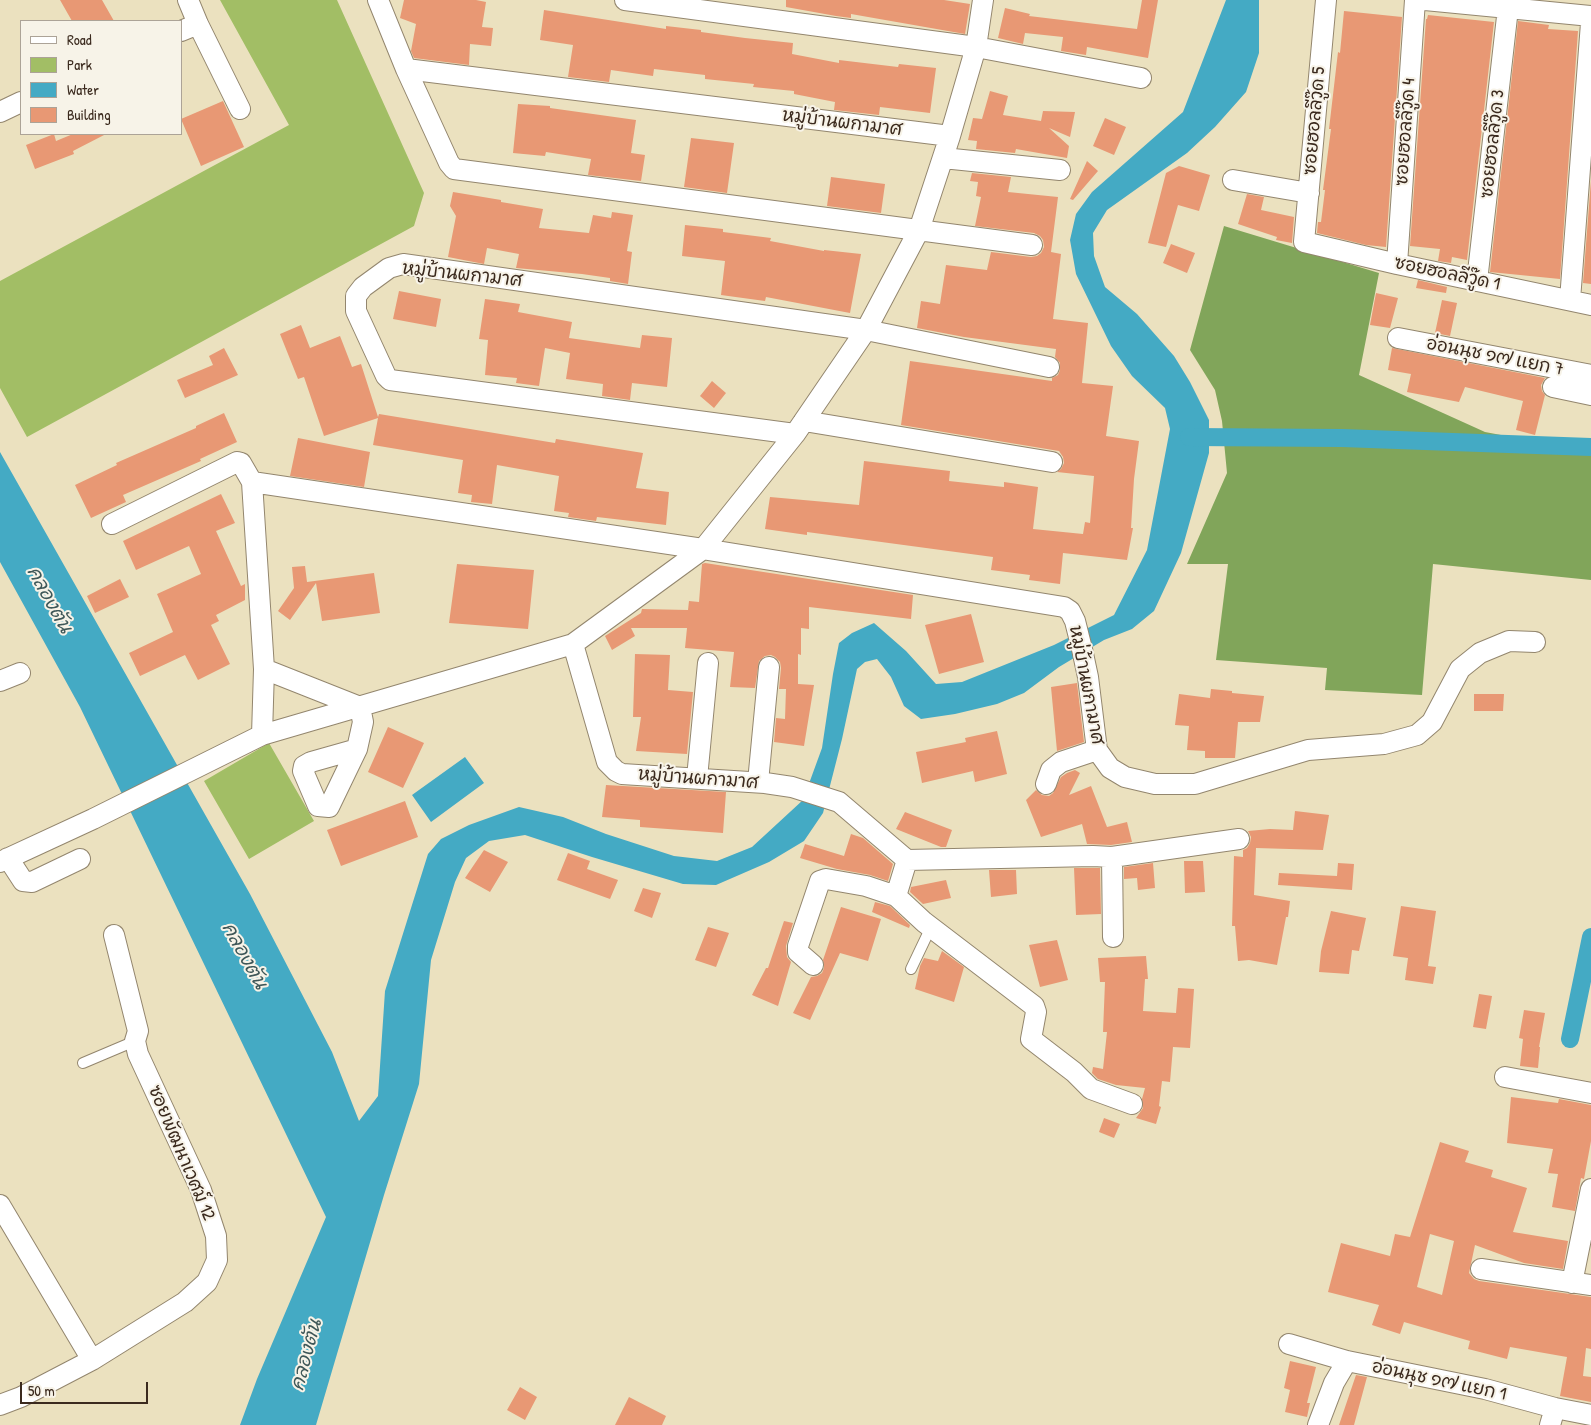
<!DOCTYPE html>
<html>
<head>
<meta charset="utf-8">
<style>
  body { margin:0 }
  #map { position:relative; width:1591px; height:1425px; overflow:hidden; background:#ebe1bf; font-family:"Patrick Hand",sans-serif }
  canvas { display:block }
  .legend { position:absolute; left:20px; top:20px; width:162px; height:115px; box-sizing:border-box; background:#f7f3e8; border:1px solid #aca397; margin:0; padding:6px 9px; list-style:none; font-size:15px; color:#3b2a1e }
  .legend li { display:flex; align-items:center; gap:10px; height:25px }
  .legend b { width:25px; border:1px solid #aca397 }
  .scale { position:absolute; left:20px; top:1382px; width:128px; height:22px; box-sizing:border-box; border:2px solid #3b2a1e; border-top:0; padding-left:6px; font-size:15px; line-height:18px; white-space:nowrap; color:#3b2a1e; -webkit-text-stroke:4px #f7f3e8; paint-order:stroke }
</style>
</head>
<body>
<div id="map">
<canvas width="1591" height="1425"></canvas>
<ul class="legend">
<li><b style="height:6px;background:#fff"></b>Road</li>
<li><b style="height:14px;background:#a2be65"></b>Park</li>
<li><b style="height:14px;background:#44aac4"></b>Water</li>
<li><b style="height:14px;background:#e89874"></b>Building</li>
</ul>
<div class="scale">50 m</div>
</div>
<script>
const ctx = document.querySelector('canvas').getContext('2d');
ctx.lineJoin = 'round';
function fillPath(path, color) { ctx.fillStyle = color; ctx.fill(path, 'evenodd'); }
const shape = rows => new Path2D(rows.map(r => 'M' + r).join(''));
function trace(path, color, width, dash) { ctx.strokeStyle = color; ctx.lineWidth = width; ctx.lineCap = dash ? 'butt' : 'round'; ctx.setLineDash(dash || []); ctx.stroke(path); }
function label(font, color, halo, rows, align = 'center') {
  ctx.font = font + ' "Patrick Hand","Playpen Sans Thai",sans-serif'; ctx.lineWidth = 4; ctx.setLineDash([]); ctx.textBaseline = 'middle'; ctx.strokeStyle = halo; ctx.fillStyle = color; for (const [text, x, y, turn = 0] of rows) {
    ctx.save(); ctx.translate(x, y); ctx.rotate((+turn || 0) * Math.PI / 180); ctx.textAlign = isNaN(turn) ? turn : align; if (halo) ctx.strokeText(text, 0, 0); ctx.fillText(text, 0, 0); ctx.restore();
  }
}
const green = shape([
  [220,0,337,0,424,193,414,226,27,437,0,388,0,281,289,125],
  [269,743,314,821,249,859,204,781]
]);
const forest = shape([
  [1224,226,1379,273,1359,375,1485,432,1591,452,1591,580,1433,564,1422,695,1325,690,1327,668,1216,660,1228,564,1187,564,1227,473,1222,421,1215,390,1190,350]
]);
const water = shape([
  [1226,0,1259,0,1259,53,1246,92,1215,127,1187,153,1107,210,1093,233,1094,256,1105,287,1137,314,1174,356,1190,382,1209,420,1209,453,1181,553,1154,611,1132,629,1104,640,1059,667,1024,693,997,704,955,714,921,719,904,706,891,677,877,659,865,662,857,669,842,739,823,813,804,841,769,862,716,885,683,884,592,857,525,835,489,841,466,858,455,882,431,960,419,1084,384,1195,316,1425,240,1425,257,1379,326,1217,80,707,0,562,0,452,250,894,332,1052,359,1121,378,1096,385,991,428,854,441,839,469,825,519,807,563,817,606,834,674,856,717,861,752,847,803,800,822,748,833,674,839,643,852,633,874,623,906,651,936,684,962,682,1054,645,1114,615,1147,550,1170,429,1165,408,1132,376,1111,346,1076,274,1070,240,1076,214,1092,192,1183,112],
  [465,757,484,783,431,822,412,795]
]);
const canal = shape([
  [1189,437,1342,438,1591,447],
  [1570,1039,1591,937]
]);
const building = shape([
  [60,0,102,0,114,21,72,21],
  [404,0,476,0,486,2,482,27,493,28,491,46,470,44,469,65,414,58,411,51,416,24,400,18],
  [786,0,944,0,970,4,965,34,851,14,851,18,836,16,786,7],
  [1142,0,1158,0,1148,58,1087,47,1086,55,1061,51,1063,37,1025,33,1023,44,998,38,1005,8,1030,14,1029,16,1137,29],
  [544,10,666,29,666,26,701,30,701,32,745,38,793,43,792,54,839,63,839,60,898,67,899,64,936,68,930,113,880,107,879,115,834,110,835,102,794,94,794,91,753,87,754,84,705,79,705,75,654,69,653,76,611,70,609,82,568,77,573,45,540,40],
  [1344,11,1402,17,1386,247,1366,245,1317,233,1318,222,1321,222,1325,190,1323,190,1331,129,1329,129,1338,52,1340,53],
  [1428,15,1494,22,1467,260,1452,257,1451,263,1438,261,1440,249,1410,246,1426,19,1427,19],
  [1518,21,1549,25,1548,29,1578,31,1560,279,1490,272],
  [990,91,1008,96,1003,115,1041,121,1043,111,1075,112,1070,137,1049,128,1069,146,1067,158,1016,149,1015,153,976,149,977,141,968,140,973,118,982,119],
  [223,101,244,147,201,166,181,119],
  [518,104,550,106,550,108,636,120,631,153,645,155,641,181,588,175,591,159,546,152,545,156,513,153],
  [1105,118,1126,127,1114,155,1093,146],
  [54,134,56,141,73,134,106,134,73,151,74,154,35,169,26,145],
  [691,138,734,143,727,193,684,187],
  [1087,161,1098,171,1073,200,1070,199],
  [1179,166,1210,175,1199,211,1178,205,1166,247,1148,243,1166,173],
  [972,173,1011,177,1008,192,1058,197,1051,252,1061,254,1053,319,1088,323,1082,383,1113,386,1106,436,1139,441,1134,479,1131,528,1133,528,1127,560,1063,553,1060,584,1029,580,1030,575,991,570,993,557,807,532,807,535,765,529,770,497,859,505,864,461,950,471,949,481,1004,487,1004,482,1038,487,1033,529,1083,534,1085,522,1090,523,1094,476,1057,472,1061,469,1064,463,1063,457,1059,451,901,425,910,361,1052,381,1052,378,1058,375,1060,370,1060,363,1055,357,1056,349,964,337,917,328,921,301,940,304,946,265,987,270,991,252,1031,257,1037,256,1041,253,1044,247,1043,240,1040,236,1034,233,975,226,981,197,976,196,978,182,970,181],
  [831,177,885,184,881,213,827,206],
  [1591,180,1591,284,1583,283],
  [453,192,501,200,501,202,543,209,539,228,589,233,593,215,611,218,612,212,633,215,627,251,632,252,628,284,610,281,610,278,582,274,516,268,519,254,487,248,484,264,448,257,456,216,450,206],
  [1247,194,1264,197,1261,210,1294,217,1292,243,1276,240,1277,237,1238,224],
  [685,225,723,229,723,232,771,238,770,241,824,251,824,250,861,254,850,313,766,297,765,301,721,295,725,261,682,256],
  [1171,244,1195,253,1187,273,1163,263],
  [1418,280,1447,287,1446,293,1416,288],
  [399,291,441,299,436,327,393,319],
  [1376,293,1398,298,1390,328,1370,325],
  [485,299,520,304,518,312,572,322,569,338,640,348,642,335,672,338,667,387,632,383,630,400,602,396,603,384,566,379,570,353,545,348,539,386,516,383,517,378,485,375,488,340,479,339],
  [1442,300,1457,303,1450,336,1435,333],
  [301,325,310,348,340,336,352,367,361,364,378,417,379,414,555,443,556,439,643,453,636,488,669,492,666,525,597,517,596,521,568,517,569,513,554,511,559,476,497,465,492,504,471,502,472,495,458,493,463,460,373,445,378,418,324,436,304,377,298,379,280,334],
  [224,348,238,375,185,398,177,380,213,365,209,356],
  [1392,348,1545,378,1541,385,1542,391,1545,395,1535,435,1516,430,1523,401,1465,387,1459,402,1407,392,1411,374,1388,370],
  [712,381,726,393,714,408,700,396],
  [224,413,237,442,200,459,201,461,123,495,126,502,91,518,75,485,117,465,116,463,196,428,196,426],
  [298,438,370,452,364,487,290,476],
  [221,494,235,523,216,531,241,586,245,584,245,600,216,615,219,621,211,625,230,664,198,680,185,655,140,676,129,653,173,632,157,594,201,574,189,546,136,570,123,541],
  [705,563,913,595,911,619,809,607,809,629,801,628,801,655,798,654,798,684,814,685,804,746,774,742,776,718,785,719,786,689,779,689,781,668,780,662,775,657,771,655,765,656,759,661,755,688,730,687,734,652,685,648,687,628,631,628,635,636,612,650,605,636,641,613,642,609,688,610,689,601,699,602,702,564],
  [457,564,534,570,528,629,449,623],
  [305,566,307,582,374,573,380,613,322,621,316,583,290,620,278,611,294,588,292,567],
  [120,579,129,597,95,613,87,596],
  [971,614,984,662,939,674,925,625],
  [635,654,670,655,668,690,693,692,687,754,636,751,641,717,633,717],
  [1077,683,1084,742,1057,751,1051,687],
  [1211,689,1232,691,1232,693,1264,696,1260,722,1238,722,1235,758,1205,758,1205,751,1187,750,1189,726,1175,725,1179,694,1210,698],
  [1474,694,1504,694,1503,711,1474,711],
  [388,727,424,743,403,788,368,772],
  [997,731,1007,774,975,782,973,771,922,783,916,752,966,742,965,738],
  [1075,770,1080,773,1069,795,1091,786,1107,827,1127,822,1132,842,1111,845,1087,844,1082,824,1041,837,1026,800,1036,790,1042,795,1049,796,1053,793,1061,777,1067,773],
  [606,785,726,792,723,833,640,827,640,820,602,817],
  [405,801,418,837,341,866,327,830],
  [1295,811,1329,815,1323,850,1256,848,1254,895,1290,901,1288,917,1286,917,1277,965,1249,960,1238,961,1235,926,1232,926,1234,856,1243,857,1243,850,1247,848,1250,843,1251,837,1248,831,1270,829,1293,830],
  [905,812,952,830,946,847,941,847,896,829],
  [851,834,863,838,893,864,888,881,870,875,837,869,800,858,805,844,844,856],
  [484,850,508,862,490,892,465,878],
  [568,853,590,861,587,869,618,880,610,899,557,880],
  [1184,861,1203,861,1205,892,1185,893],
  [1153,863,1155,888,1138,890,1137,878,1124,879,1124,867],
  [1338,863,1354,864,1352,890,1278,885,1279,873,1337,876],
  [1074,868,1100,868,1101,914,1076,915],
  [989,870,1016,870,1017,894,991,897],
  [946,880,951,898,923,904,910,892,911,887],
  [643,888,661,893,652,918,634,911],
  [875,902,890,906,910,925,909,928,872,912],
  [1401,906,1436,911,1428,966,1436,967,1433,984,1405,980,1408,958,1393,956],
  [841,907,881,919,868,961,840,953,810,1020,793,1013,811,977,817,976,822,973,824,968,823,960],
  [1331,911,1366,918,1359,951,1352,950,1349,974,1319,972,1321,951],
  [784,921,793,923,786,946,787,957,791,962,778,1006,752,995,766,968,768,968],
  [708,927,729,933,716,967,695,960],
  [1057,940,1068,980,1040,987,1029,945],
  [942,951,964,967,954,1002,915,989,920,966,924,958,938,961],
  [1146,956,1148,979,1145,979,1143,1011,1176,1013,1178,988,1194,989,1190,1048,1173,1047,1170,1082,1162,1081,1159,1106,1161,1107,1156,1124,1136,1118,1143,1108,1142,1099,1145,1088,1116,1085,1098,1079,1092,1073,1093,1067,1103,1069,1107,1032,1103,1032,1105,982,1100,982,1098,958],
  [1479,994,1492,996,1486,1029,1473,1027],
  [1524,1010,1545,1013,1539,1047,1540,1047,1538,1068,1520,1066,1523,1039,1519,1038],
  [1511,1097,1558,1103,1559,1099,1591,1105,1591,1141,1584,1179,1581,1178,1575,1211,1552,1207,1558,1174,1548,1173,1553,1149,1507,1143],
  [1104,1118,1120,1124,1114,1138,1099,1132],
  [1440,1142,1469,1151,1465,1162,1493,1170,1491,1177,1527,1188,1513,1232,1568,1241,1563,1269,1524,1263,1475,1245,1469,1273,1474,1279,1479,1281,1591,1297,1591,1349,1586,1348,1583,1376,1591,1377,1591,1402,1560,1396,1567,1357,1510,1347,1507,1359,1468,1349,1470,1341,1404,1322,1400,1334,1372,1325,1379,1305,1328,1292,1341,1243,1390,1256,1395,1234,1410,1237],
  [1430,1234,1454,1241,1442,1295,1417,1287],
  [1290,1361,1316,1367,1307,1403,1310,1403,1307,1417,1285,1412,1290,1390,1284,1388],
  [1356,1375,1367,1377,1354,1425,1339,1425],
  [520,1387,537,1397,525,1420,507,1410],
  [629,1397,666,1416,662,1425,615,1425]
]);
const service = shape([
  [911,969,931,927],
  [83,1063,135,1041]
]);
const minor = shape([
  [188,0,198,24,240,109],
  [378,0,406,69,449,163,454,169,1032,245],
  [625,0,976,47,1141,78],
  [1326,0,1304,242,1397,264,1591,305],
  [1425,0,1591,16],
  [181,31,198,24],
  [406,69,950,136],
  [0,112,21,102],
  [943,158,1060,170],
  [1233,180,1309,193],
  [1397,264,1415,0],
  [1477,281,1508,8],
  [1570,300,1591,23],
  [1398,338,1591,375],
  [1553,387,1591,395],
  [804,421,1052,462],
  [795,434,390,380,386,376,356,311,356,296,363,287,389,268,403,264,866,330,1049,367],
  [252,482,703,549,1064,607,1070,611,1075,621,1082,649,1088,677,1097,750,1110,768,1125,777,1155,784,1195,784,1308,750,1384,744,1417,735,1432,722,1460,669,1480,653,1509,641,1535,642],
  [112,524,237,462,241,463,252,482,264,669,360,707],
  [573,644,607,762,616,771,622,774,765,783,792,787,839,802,907,860,1093,856,1112,857,1113,937],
  [0,681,20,673],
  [262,735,264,669],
  [357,749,311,762,304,766,303,771,318,806,329,807,357,749,363,722,360,707],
  [697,778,708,663],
  [758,782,769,667],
  [1046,784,1051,770,1061,762,1097,750],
  [1112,857,1239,839],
  [8,858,23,881,32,882,80,859],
  [907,860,896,896,924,922,1034,1006,1036,1012,1031,1039,1074,1072,1091,1089,1132,1104],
  [0,862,93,819,262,735,573,644,703,549,795,434,866,330,919,230,950,136,976,47,983,0],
  [813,965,798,952,798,946,820,881,826,879,866,886,896,896],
  [1505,1077,1591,1093],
  [0,1205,92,1360],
  [1481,1269,1591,1285],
  [1572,1283,1591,1189],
  [1289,1344,1347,1361,1485,1389,1555,1408,1591,1415],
  [0,1405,21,1397,92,1360,185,1302,207,1282,217,1260,216,1236,201,1190,138,1054,135,1041,138,1031,114,935],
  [1318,1425,1334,1383,1347,1361],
  [1550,1425,1555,1408]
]);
const streetNames = [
  ["ซอยฮอลลีวู๊ด 5",1315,121,-85],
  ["หมู่บ้านผกามาศ",842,123,7],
  ["ซอยฮอลลีวู๊ด 4",1406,132,-86],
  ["ซอยฮอลลีวู๊ด 3",1493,144,-84],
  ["ซอยฮอลลีวู๊ด 1",1447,274,12],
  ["หมู่บ้านผกามาศ",462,275,6],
  ["อ่อนนุช ๑๗ แยก 7",1495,357,11],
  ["หมู่บ้านผกามาศ",1086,685,79],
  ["หมู่บ้านผกามาศ",698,779,4],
  ["ซอยพัฒนาเวศม์ 12",181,1153,67],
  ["อ่อนนุช ๑๗ แยก 1",1439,1381,12]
];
const waterNames = [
  ["คลองตัน",49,600,61],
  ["คลองตัน",244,956,61],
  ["คลองตัน",307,1355,-75]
];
fillPath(green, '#a2be65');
fillPath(forest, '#81a55a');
fillPath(water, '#44aac4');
trace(canal, '#44aac4', 18);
fillPath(building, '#e89874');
trace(service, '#93866e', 12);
trace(minor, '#93866e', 22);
trace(service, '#fff', 10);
trace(minor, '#fff', 20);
label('18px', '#3b2a1e', '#f7f3e8', streetNames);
label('italic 19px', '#3e5758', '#f7f3e8', waterNames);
</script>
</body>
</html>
